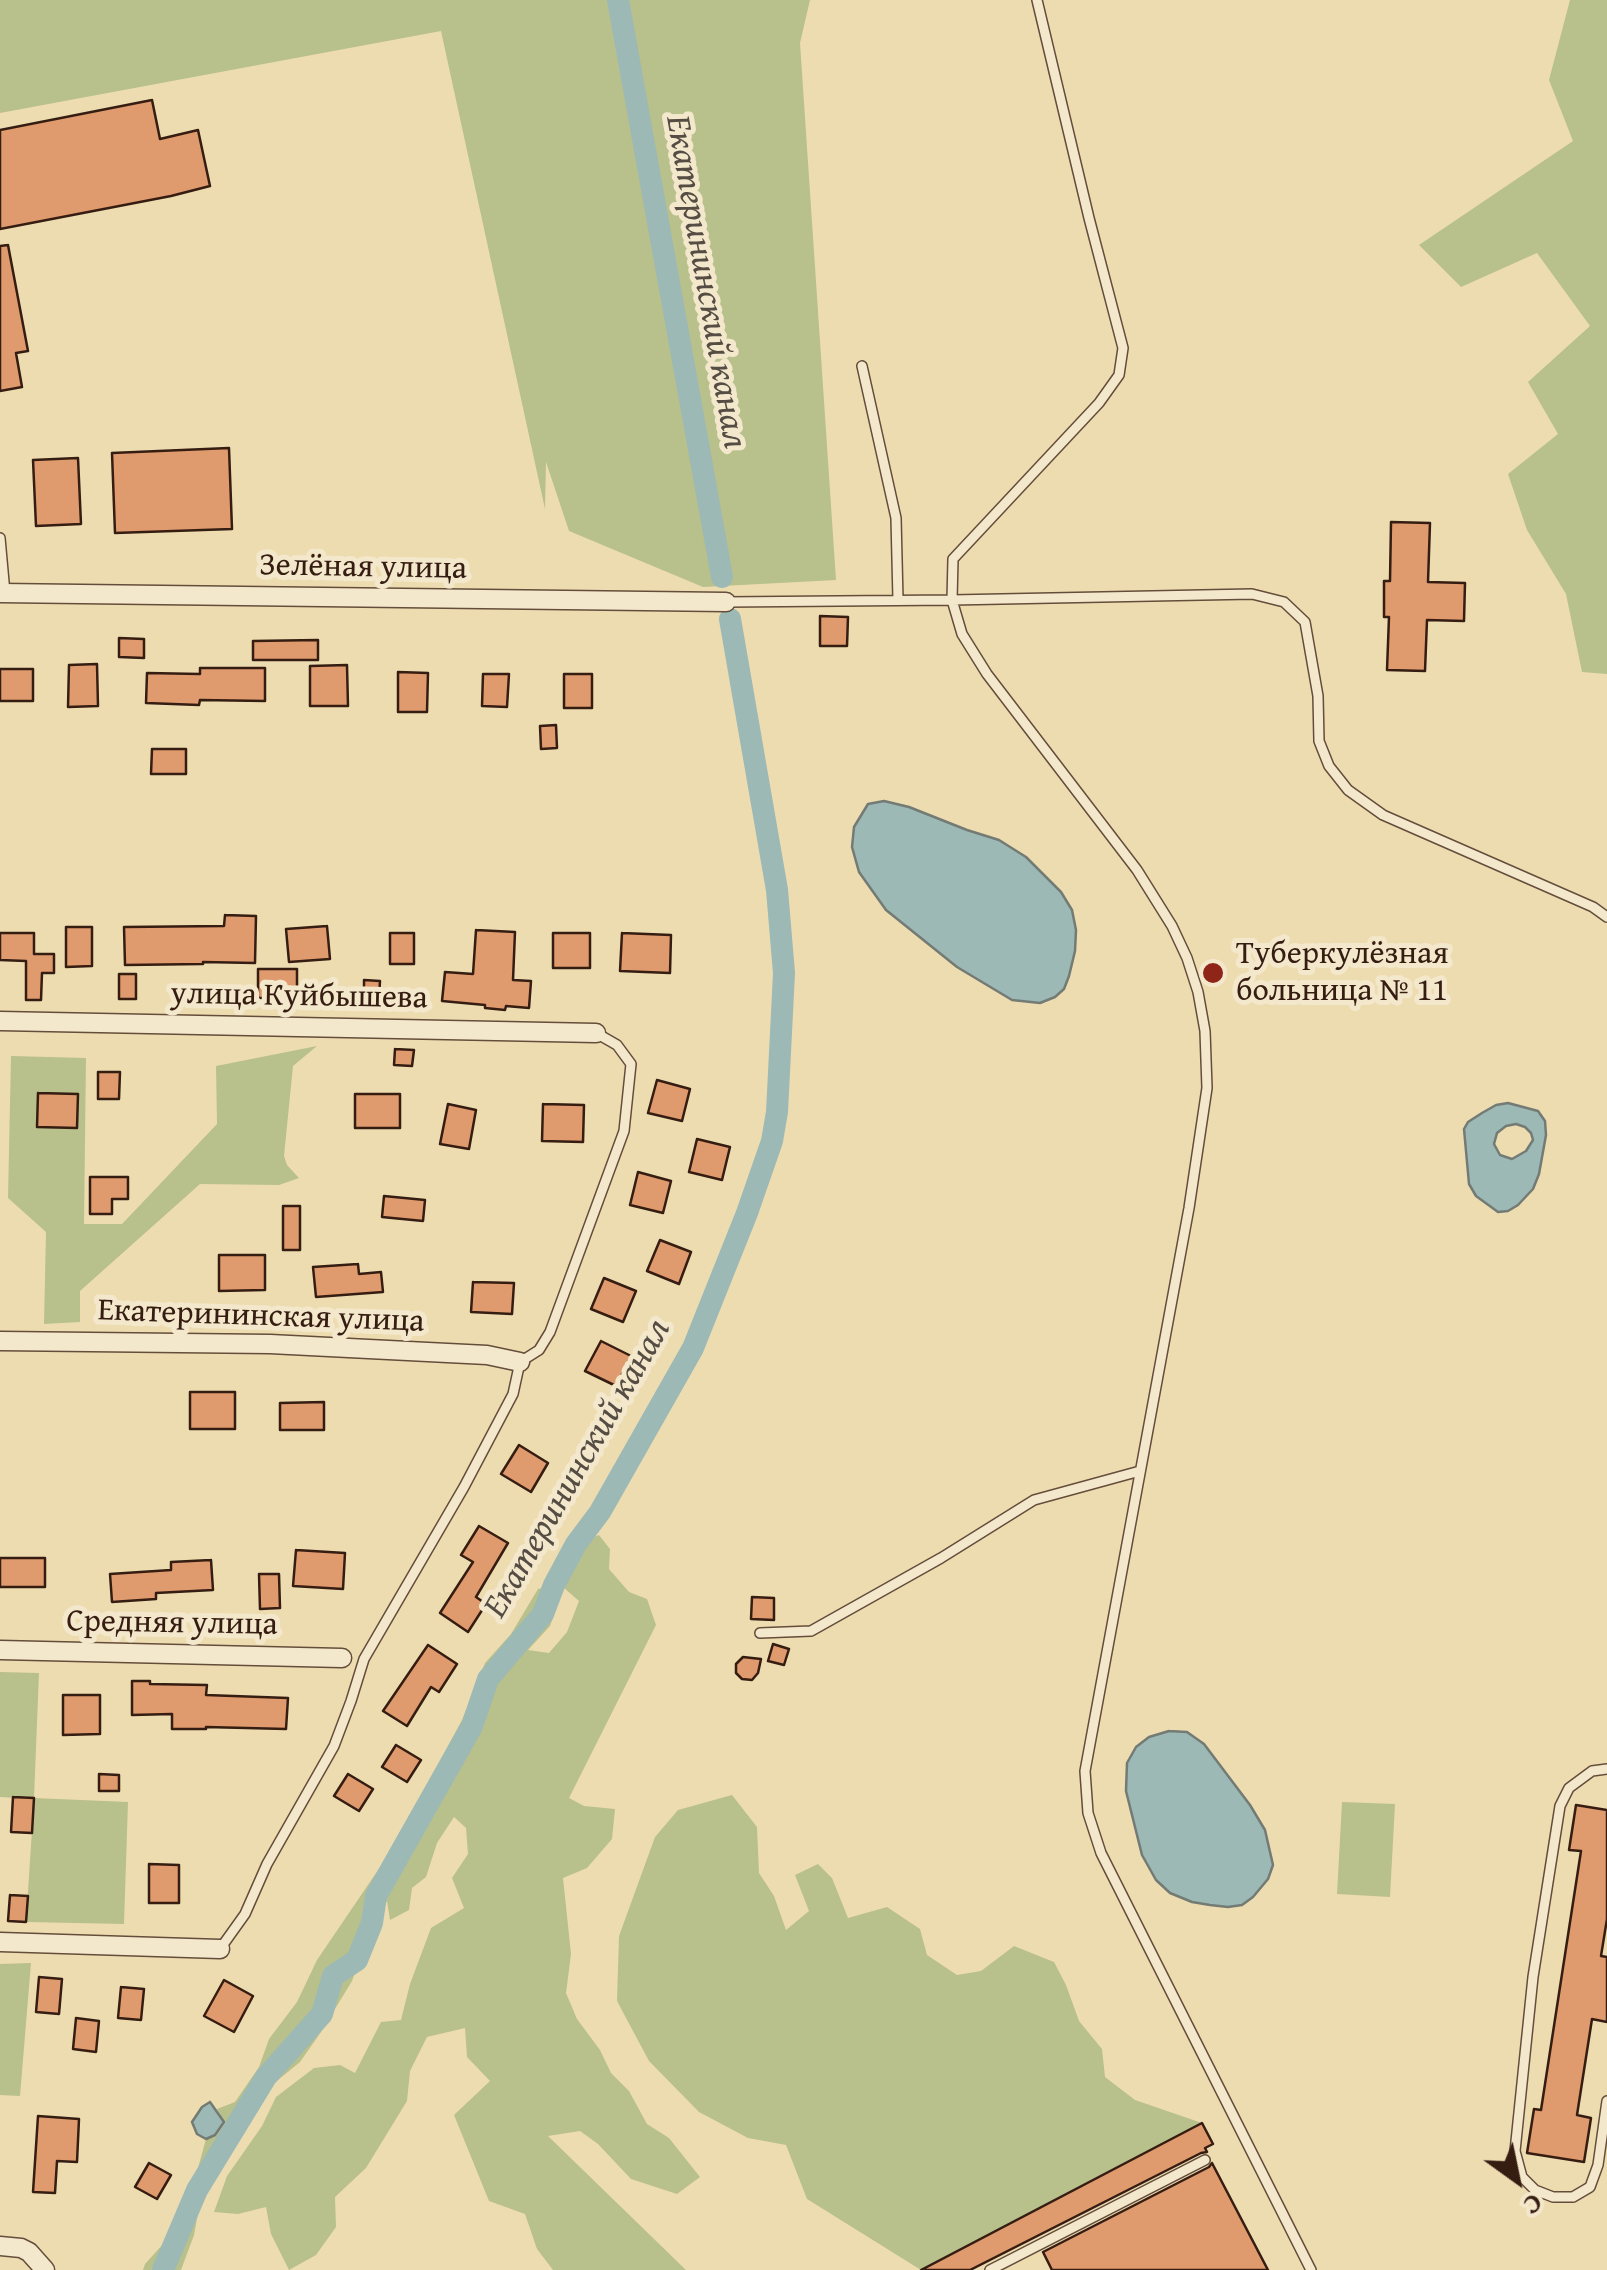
<!DOCTYPE html>
<html>
<head>
<meta charset="utf-8">
<style>
  body { margin:0 }
  #map { position:relative; width:1607px; height:2270px; overflow:hidden; background:#eedcb1; font-family:"Gentium Book Plus",serif }
  canvas { display:block }
  .north { position:absolute; left:1467px; top:2130px; width:100px; height:100px; -webkit-text-stroke:8px #f4e8cc; paint-order:stroke; rotate:147deg; font-size:28px; font-weight:700; line-height:40px; text-align:center; color:#361d12 }
  .north::after { content:''; display:block; margin:auto; width:35px; height:45px; background:#361d12; clip-path:polygon(50% 0,100% 100%,50% 72%,0 100%) }
</style>
</head>
<body>
<div id="map">
<canvas width="1607" height="2270"></canvas>
<div class="north">С</div>
</div>
<script>
const ctx = document.querySelector('canvas').getContext('2d');
ctx.lineJoin = 'round';
function fillPath(path, color) { ctx.fillStyle = color; ctx.fill(path, 'evenodd'); }
const shape = rows => new Path2D(rows.map(r => 'M' + r).join(''));
function trace(path, color, width, dash) { ctx.strokeStyle = color; ctx.lineWidth = width; ctx.lineCap = dash ? 'butt' : 'round'; ctx.setLineDash(dash || []); ctx.stroke(path); }
function label(font, color, halo, rows, align = 'center') {
  ctx.font = font + ' "Gentium Book Plus",serif'; ctx.lineWidth = 10; ctx.setLineDash([]); ctx.textBaseline = 'middle'; ctx.strokeStyle = halo; ctx.fillStyle = color; for (const [text, x, y, turn = 0] of rows) {
    ctx.save(); ctx.translate(x, y); ctx.rotate((+turn || 0) * Math.PI / 180); ctx.textAlign = isNaN(turn) ? turn : align; if (halo) ctx.strokeText(text, 0, 0); ctx.fillText(text, 0, 0); ctx.restore();
  }
}
const green = shape([
  [0,0,810,0,800,43,836,580,703,587,569,531,546,462,545,509,441,31,0,113],
  [1570,0,1607,0,1607,674,1582,672,1566,594,1527,530,1508,474,1558,434,1528,382,1590,326,1537,253,1461,287,1419,245,1573,141,1549,80],
  [317,1046,293,1066,284,1156,287,1165,299,1178,279,1185,200,1184,80,1291,80,1322,44,1324,46,1232,8,1198,11,1056,86,1058,84,1224,122,1224,217,1124,216,1066],
  [599,1535,610,1549,609,1569,629,1592,647,1599,656,1625,569,1798,584,1806,615,1809,612,1839,587,1868,563,1878,571,1954,566,1993,577,2019,600,2050,611,2073,629,2091,647,2124,669,2138,700,2177,677,2194,631,2179,598,2144,580,2131,548,2136,686,2270,553,2270,537,2249,525,2214,489,2201,454,2115,490,2081,467,2057,465,2028,427,2037,410,2071,407,2101,366,2168,335,2197,336,2227,316,2255,289,2270,271,2234,266,2207,238,2214,214,2212,227,2176,262,2126,276,2097,314,2068,340,2065,355,2073,381,2022,401,2020,410,1984,431,1928,464,1908,452,1878,468,1854,466,1828,454,1817,437,1843,426,1877,412,1888,409,1910,390,1920,387,1901,368,1937,352,1981,321,2032,300,2062,267,2089,216,2166,200,2202,194,2235,181,2270,143,2270,145,2264,164,2243,198,2168,206,2139,215,2135,224,2123,217,2109,235,2102,259,2067,269,2039,297,2002,317,1960,391,1851,462,1720,485,1663,511,1634,538,1589,554,1585,559,1600,550,1626,528,1650,549,1653,567,1632,579,1601,563,1587,563,1575,576,1560,583,1541],
  [0,1672,39,1673,34,1798,128,1802,124,1924,26,1922,34,1799,0,1797],
  [732,1795,757,1827,759,1873,774,1896,786,1930,809,1911,795,1875,818,1864,832,1878,848,1918,887,1907,920,1929,927,1955,957,1975,981,1971,1014,1946,1054,1962,1066,1985,1079,2021,1102,2049,1105,2077,1135,2100,1202,2123,921,2270,807,2199,786,2145,748,2138,699,2112,649,2061,617,2001,619,1936,655,1837,678,1810],
  [1342,1802,1395,1804,1390,1897,1337,1894],
  [31,1963,20,2096,0,2095,0,1964]
]);
const water = shape([
  [884,801,909,807,967,830,999,840,1026,857,1061,892,1072,910,1076,930,1075,951,1069,976,1064,989,1055,997,1040,1003,1012,1000,957,967,886,910,859,872,852,847,854,827,868,804,884,801],
  [1508,1103,1538,1111,1545,1121,1546,1135,1539,1174,1533,1189,1518,1205,1508,1211,1498,1212,1476,1196,1469,1184,1464,1129,1468,1122,1482,1113,1496,1105,1508,1103],
  [1516,1124,1525,1127,1531,1133,1533,1140,1526,1151,1512,1159,1500,1155,1494,1144,1497,1133,1506,1126,1516,1124],
  [1169,1731,1187,1732,1204,1744,1250,1805,1265,1830,1273,1865,1268,1879,1253,1897,1242,1905,1228,1907,1210,1905,1192,1902,1170,1893,1156,1880,1142,1855,1126,1791,1127,1763,1136,1747,1149,1737,1169,1731],
  [210,2102,224,2122,215,2135,206,2139,197,2134,192,2122,202,2107,210,2102]
]);
const canal = shape([
  [618,0,722,577],
  [163,2270,197,2190,266,2077,322,2014,333,1976,357,1960,372,1923,376,1896,472,1726,488,1679,543,1614,554,1585,576,1544,600,1512,693,1348,747,1213,772,1141,777,1112,784,973,777,890,730,619]
]);
const building = shape([
  [152,100,160,139,198,130,210,186,171,196,0,229,0,130,152,100],
  [8,245,28,351,16,353,22,387,0,391,0,246,8,245],
  [229,448,232,529,115,533,112,453,229,448],
  [78,458,81,524,36,526,33,460,78,458],
  [1391,522,1430,523,1428,582,1465,583,1464,621,1427,620,1425,671,1387,670,1389,617,1384,617,1384,581,1390,581,1391,522],
  [820,616,848,617,847,646,820,646,820,616],
  [119,638,144,639,144,658,119,657,119,638],
  [318,640,318,660,253,660,253,641,318,640],
  [97,664,98,706,68,707,69,665,97,664],
  [347,665,348,706,310,706,310,666,347,665],
  [200,668,265,668,265,701,200,700,199,705,146,703,147,673,200,674,200,668],
  [0,669,33,669,33,701,0,701,0,669],
  [398,672,428,673,427,712,398,712,398,672],
  [483,674,509,674,507,707,482,706,483,674],
  [564,674,592,674,592,708,564,708,564,674],
  [556,725,557,748,541,749,540,726,556,725],
  [152,749,186,749,186,774,151,774,152,749],
  [225,915,256,916,255,963,203,962,203,964,125,965,124,927,224,926,225,915],
  [327,926,330,959,289,962,286,929,327,926],
  [66,927,92,927,92,966,66,967,66,927],
  [476,930,515,932,513,980,531,981,529,1008,506,1006,505,1010,485,1008,485,1005,442,1001,445,972,473,974,476,930],
  [0,933,34,933,34,954,54,954,54,973,42,973,41,1000,26,1000,26,961,0,960,0,933],
  [390,933,414,933,414,964,390,964,390,933],
  [553,933,590,933,590,968,553,968,553,933],
  [622,933,671,935,670,973,620,971,622,933],
  [258,969,297,969,297,998,258,998,258,969],
  [119,974,136,974,136,999,119,999,119,974],
  [364,980,380,981,379,998,364,998,364,980],
  [395,1049,414,1050,412,1066,394,1065,395,1049],
  [98,1072,120,1072,119,1099,98,1099,98,1072],
  [657,1080,690,1089,682,1121,648,1113,657,1080],
  [38,1093,78,1094,77,1128,37,1127,38,1093],
  [355,1094,400,1094,400,1128,355,1128,355,1094],
  [448,1104,476,1110,469,1149,440,1144,448,1104],
  [543,1104,584,1105,583,1142,542,1141,543,1104],
  [697,1139,730,1147,722,1180,689,1172,697,1139],
  [638,1172,671,1181,663,1213,630,1205,638,1172],
  [90,1177,128,1177,128,1199,112,1199,112,1214,90,1214,90,1177],
  [384,1196,425,1200,423,1221,382,1217,384,1196],
  [283,1206,300,1206,300,1250,283,1250,283,1206],
  [660,1240,691,1252,679,1284,647,1271,660,1240],
  [219,1255,265,1255,265,1290,219,1291,219,1255],
  [358,1264,359,1274,381,1272,383,1292,316,1297,313,1267,358,1264],
  [604,1278,636,1291,623,1322,591,1309,604,1278],
  [473,1282,514,1283,512,1314,471,1312,473,1282],
  [601,1341,631,1356,616,1386,585,1371,601,1341],
  [190,1392,235,1392,235,1429,190,1429,190,1392],
  [324,1402,324,1430,280,1430,280,1403,324,1402],
  [519,1445,548,1463,531,1492,501,1474,519,1445],
  [479,1526,508,1543,476,1597,486,1604,468,1632,440,1613,473,1562,461,1555,479,1526],
  [296,1550,345,1553,343,1589,293,1586,296,1550],
  [0,1558,45,1558,45,1587,0,1587,0,1558],
  [211,1560,213,1590,156,1593,156,1599,112,1602,110,1574,171,1570,171,1562,211,1560],
  [259,1574,279,1574,280,1608,260,1609,259,1574],
  [752,1597,774,1598,774,1620,751,1619,752,1597],
  [773,1644,789,1649,784,1665,768,1661,773,1644],
  [428,1645,457,1664,439,1692,431,1687,407,1726,383,1711,428,1645],
  [743,1657,761,1659,758,1673,752,1680,742,1679,736,1673,736,1664,743,1657],
  [132,1681,150,1681,150,1684,207,1685,206,1695,288,1698,286,1729,206,1727,206,1729,172,1729,172,1714,132,1715,132,1681],
  [63,1695,100,1695,100,1734,63,1735,63,1695],
  [396,1745,421,1760,407,1782,382,1767,396,1745],
  [99,1774,119,1775,119,1791,99,1791,99,1774],
  [348,1774,373,1789,359,1811,334,1796,348,1774],
  [13,1797,34,1798,32,1833,11,1832,13,1797],
  [1576,1805,1607,1810,1607,1919,1601,1956,1607,1957,1607,2022,1592,2019,1577,2115,1591,2118,1584,2162,1527,2153,1534,2109,1541,2110,1581,1851,1569,1850,1576,1805],
  [149,1864,179,1865,179,1903,149,1903,149,1864],
  [10,1895,28,1896,26,1922,8,1921,10,1895],
  [39,1977,62,1979,59,2014,36,2012,39,1977],
  [224,1980,253,1996,234,2032,204,2016,224,1980],
  [121,1987,144,1989,141,2020,118,2018,121,1987],
  [76,2018,99,2021,96,2052,73,2049,76,2018],
  [38,2116,79,2119,77,2162,57,2161,55,2193,33,2192,38,2116],
  [1202,2123,1213,2144,1205,2148,1207,2152,1201,2153,970,2270,921,2270,1202,2123],
  [149,2163,171,2175,157,2199,135,2187,149,2163],
  [1212,2163,1268,2270,1052,2270,1043,2252,1209,2167,1212,2163]
]);
const lane = shape([
  [1037,0,1089,218,1123,348,1119,375,1099,403,953,559,952,600,962,634,987,674,1137,870,1172,926,1187,958,1198,992,1205,1031,1207,1088,1189,1208,1085,1771,1088,1813,1101,1853,1311,2270],
  [862,366,896,518,898,600],
  [0,538,5,593],
  [726,602,952,600,1252,594,1284,602,1305,622,1318,696,1319,741,1329,766,1348,790,1383,815,1593,907,1607,917],
  [760,1633,811,1631,941,1558,1034,1500,1140,1471],
  [1607,1769,1592,1771,1569,1788,1560,1806,1533,1977,1515,2151,1522,2177,1535,2190,1553,2197,1573,2197,1590,2187,1598,2165,1607,2101],
  [220,1949,245,1914,267,1864,334,1746,351,1701,364,1659,464,1487,513,1394,520,1362,539,1350,550,1332,624,1131,631,1064,617,1045,596,1033],
  [990,2270,1205,2160]
]);
const street = shape([
  [0,593,726,602],
  [0,1021,596,1033],
  [0,1341,270,1344,487,1355,520,1362],
  [0,1650,342,1658],
  [0,1942,220,1949],
  [0,2246,21,2248,29,2252,45,2270]
]);
const markers = [
  [1213,973,12,"#8f2418"]
];
const streetNames = [
  ["Зелёная улица",363,568,1],
  ["улица Куйбышева",299,997,1],
  ["Екатерининская улица",261,1317,2],
  ["Средняя улица",172,1624,1]
];
const poiNames = [
  ["Туберкулёзная",1236,955],
  ["больница № 11",1236,992]
];
const waterNames = [
  ["Екатерининский канал",705,282,80],
  ["Екатерининский канал",578,1469,-60]
];
fillPath(green, '#b8c08c');
fillPath(water, '#9cb9b5');
trace(water, '#737b74', 2.5);
trace(canal, '#9cb9b5', 22);
fillPath(building, '#df9a6e');
trace(building, '#361d12', 2.5);
trace(lane, '#644d3a', 12);
trace(street, '#644d3a', 21);
trace(lane, '#f4e8cc', 9);
trace(street, '#f4e8cc', 18);
for (const [x, y, r, color] of markers) { const dot = new Path2D(); dot.arc(x, y, r, 0, 2 * Math.PI); ctx.fillStyle = color; ctx.fill(dot); trace(dot, '#f4e8cc', 4); }
label('32px', '#361d12', '#f4e8cc', streetNames);
label('32px', '#361d12', '#f4e8cc', poiNames, 'left');
label('italic 35px', '#554c43', '#f4e8cc', waterNames);
</script>
</body>
</html>
